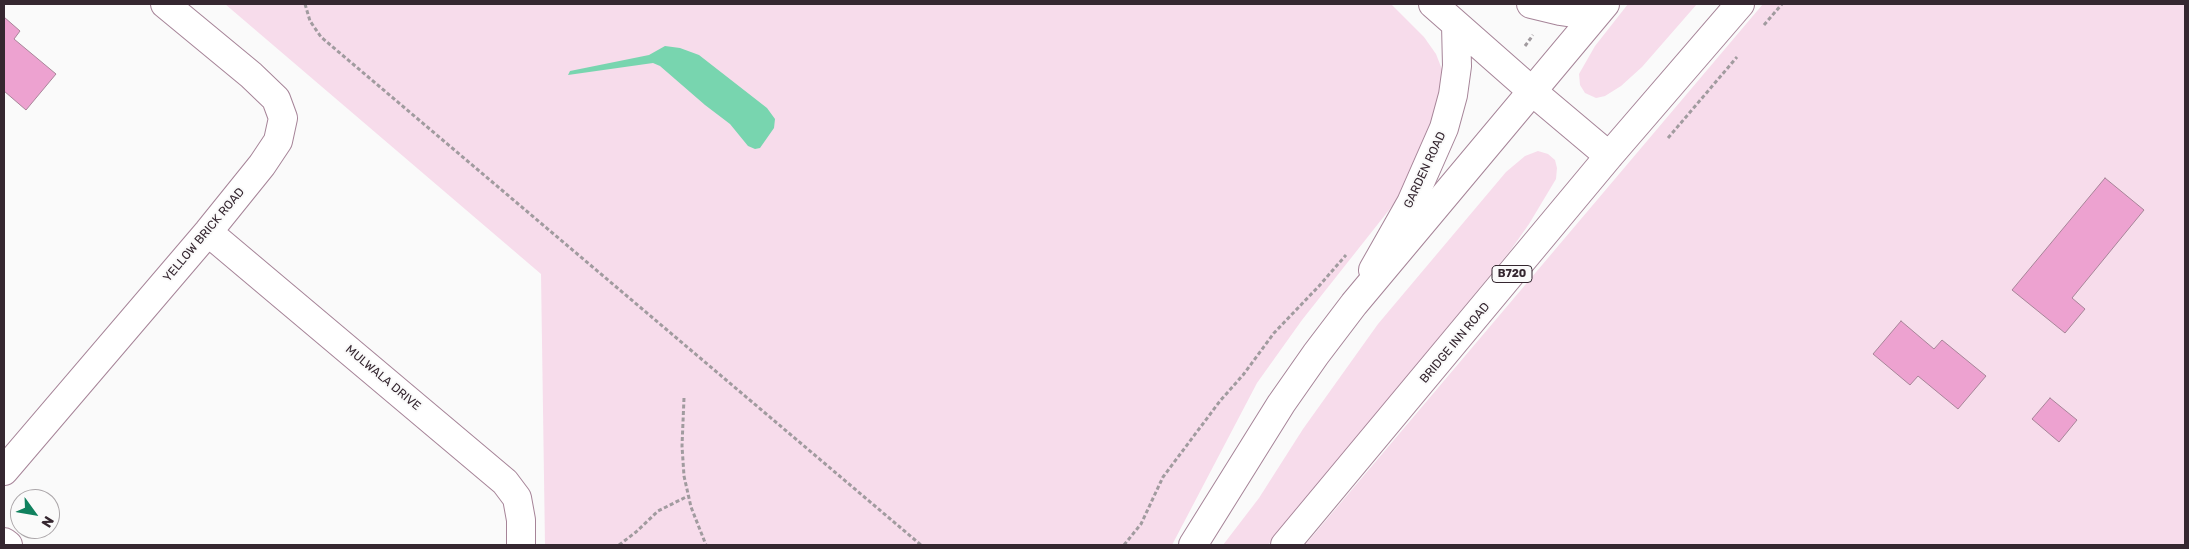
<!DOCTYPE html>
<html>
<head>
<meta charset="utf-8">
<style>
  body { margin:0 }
  #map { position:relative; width:2189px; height:549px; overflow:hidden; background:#fafafa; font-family:Rubik,sans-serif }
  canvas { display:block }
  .frame { position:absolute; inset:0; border:5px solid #352730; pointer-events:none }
  .north { position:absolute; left:10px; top:489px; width:50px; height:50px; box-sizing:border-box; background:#fafafa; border:1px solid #aba6a9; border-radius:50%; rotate:122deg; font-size:14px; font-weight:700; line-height:20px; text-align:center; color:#352730 }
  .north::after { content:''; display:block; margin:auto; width:18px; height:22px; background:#10815e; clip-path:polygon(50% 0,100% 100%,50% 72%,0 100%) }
</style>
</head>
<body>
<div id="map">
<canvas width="2189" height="549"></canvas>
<div class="frame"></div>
<div class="north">N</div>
</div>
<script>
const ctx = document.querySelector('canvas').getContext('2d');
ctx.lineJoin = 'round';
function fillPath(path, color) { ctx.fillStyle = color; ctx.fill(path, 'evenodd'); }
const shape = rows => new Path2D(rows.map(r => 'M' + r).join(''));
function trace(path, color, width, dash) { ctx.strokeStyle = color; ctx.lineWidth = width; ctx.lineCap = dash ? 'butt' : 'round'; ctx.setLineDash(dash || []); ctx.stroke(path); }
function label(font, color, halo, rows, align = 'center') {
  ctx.font = font + ' Rubik,sans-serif'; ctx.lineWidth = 4; ctx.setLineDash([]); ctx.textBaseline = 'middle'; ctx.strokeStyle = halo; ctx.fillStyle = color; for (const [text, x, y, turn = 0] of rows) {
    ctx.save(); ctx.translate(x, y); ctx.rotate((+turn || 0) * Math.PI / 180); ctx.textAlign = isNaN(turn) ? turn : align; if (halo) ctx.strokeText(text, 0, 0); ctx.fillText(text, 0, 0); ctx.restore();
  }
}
const green = shape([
  [225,4,1391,4,1424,37,1436,54,1443,72,1437,115,1409,180,1393,205,1302,320,1257,383,1172,545,545,545,541,274],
  [1628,4,1697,4,1642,67,1621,86,1605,96,1596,98,1585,93,1580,85,1579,74,1595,46],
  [1763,4,2185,4,2185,545,1305,545],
  [1538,151,1548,154,1555,160,1557,168,1556,179,1529,224,1510,251,1268,545,1223,545,1259,498,1303,429,1378,324,1506,172,1525,156]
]);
const water = shape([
  [665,46,680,48,699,55,767,108,775,119,774,128,760,148,755,149,748,146,730,124,705,105,660,66,653,63,568,75,570,71,649,55]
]);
const building = shape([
  [4,17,20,31,14,39,56,74,26,110,4,91,4,17],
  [2105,178,2144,210,2072,298,2085,309,2065,333,2012,290,2105,178],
  [1901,321,1934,349,1942,340,1986,376,1958,409,1918,376,1910,385,1873,354,1901,321],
  [2050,398,2077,420,2059,442,2032,419,2050,398]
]);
const path = shape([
  [305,4,310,21,321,37,921,545],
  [1764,25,1782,4],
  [1525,46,1533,35],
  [1668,138,1737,57],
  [684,398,682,446,684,476,691,507,706,545],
  [619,545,636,532,658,511,688,496],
  [1124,545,1141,524,1163,477,1220,401,1243,375,1274,333,1319,286,1346,255]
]);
const minor = shape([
  [1433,4,1533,92],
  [1531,4,1560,11,1594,16],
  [208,232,505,482,517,498,521,520,521,545],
  [1373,270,1411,203,1444,128,1453,95,1457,66,1456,25],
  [4,471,208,232,262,165,278,141,283,118,276,99,251,75,165,4],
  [4,542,8,545]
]);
const major = shape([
  [1533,92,1609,156],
  [1193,545,1281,404,1316,354,1354,304,1605,4],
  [1285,545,1609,156,1740,4]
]);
const shields = [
  [1512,274,40]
];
const shieldNames = [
  ["B720",1512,274]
];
const streetNames = [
  ["GARDEN ROAD",1425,170,-65],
  ["YELLOW BRICK ROAD",204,235,-50],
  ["BRIDGE INN ROAD",1455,343,-50],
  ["MULWALA DRIVE",383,378,40]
];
fillPath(green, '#f7dceb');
fillPath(water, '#78d5af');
fillPath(building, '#eda2d0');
trace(building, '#a88599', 1);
trace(minor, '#a68498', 30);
trace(major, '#a68498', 30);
trace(path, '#a19b9f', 3, [4, 2.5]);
trace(minor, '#fff', 28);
trace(major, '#fff', 28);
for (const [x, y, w] of shields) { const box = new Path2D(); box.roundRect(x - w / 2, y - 8.5, w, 17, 4); ctx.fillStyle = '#fafafa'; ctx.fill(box); trace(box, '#352730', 1); }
label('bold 11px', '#352730', null, shieldNames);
label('12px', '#352730', '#fafafa', streetNames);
</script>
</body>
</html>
